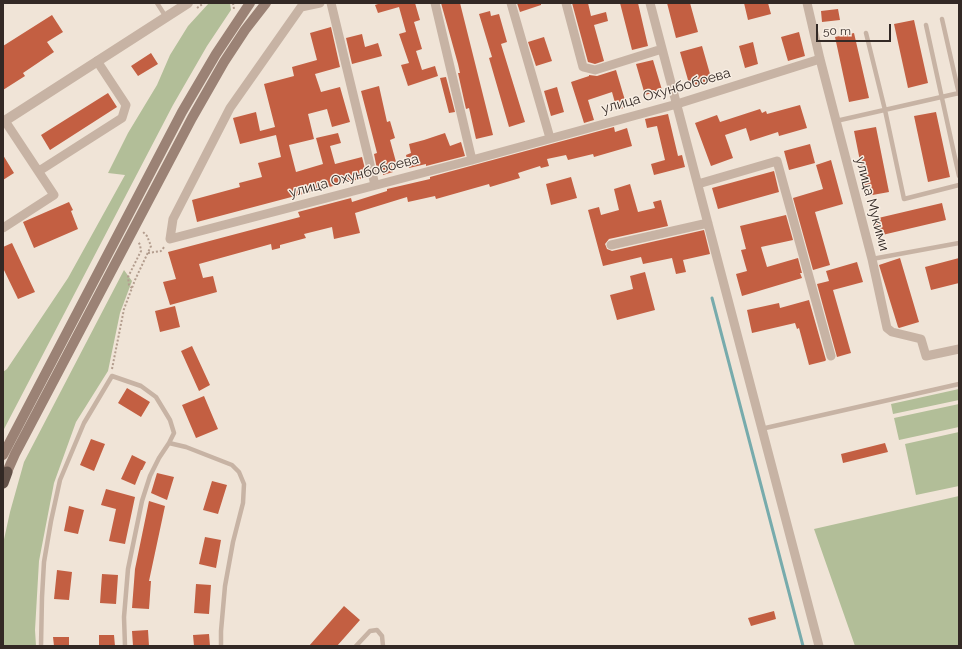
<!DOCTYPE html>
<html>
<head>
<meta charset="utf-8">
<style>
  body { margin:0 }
  #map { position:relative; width:962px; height:649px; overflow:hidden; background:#f0e4d7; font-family:Raleway,sans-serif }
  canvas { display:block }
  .frame { position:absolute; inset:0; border:4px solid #332925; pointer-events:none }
  .scale { position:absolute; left:816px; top:24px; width:75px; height:18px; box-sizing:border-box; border:2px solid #332925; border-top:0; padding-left:5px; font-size:12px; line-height:14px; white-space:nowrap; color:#332925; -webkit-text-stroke:3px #f8eee3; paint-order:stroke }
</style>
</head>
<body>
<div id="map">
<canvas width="962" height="649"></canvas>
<div class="frame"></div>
<div class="scale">50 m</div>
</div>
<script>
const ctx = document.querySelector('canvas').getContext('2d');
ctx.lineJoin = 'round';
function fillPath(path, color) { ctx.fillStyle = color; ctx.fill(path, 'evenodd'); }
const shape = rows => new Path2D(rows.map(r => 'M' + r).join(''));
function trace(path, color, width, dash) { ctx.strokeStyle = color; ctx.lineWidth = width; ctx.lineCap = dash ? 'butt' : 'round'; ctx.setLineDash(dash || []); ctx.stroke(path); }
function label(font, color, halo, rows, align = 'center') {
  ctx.font = font + ' Raleway,sans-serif'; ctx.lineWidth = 3; ctx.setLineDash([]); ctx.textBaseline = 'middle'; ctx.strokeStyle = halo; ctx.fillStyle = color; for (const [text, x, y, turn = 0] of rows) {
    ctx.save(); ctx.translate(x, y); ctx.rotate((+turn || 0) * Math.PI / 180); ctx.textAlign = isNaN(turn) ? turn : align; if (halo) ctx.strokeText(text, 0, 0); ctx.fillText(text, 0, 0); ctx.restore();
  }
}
const green = shape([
  [209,3,230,3,231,10,207,46,173,105,3,431,3,372,7,369,68,278,125,175,108,173,128,133,157,85,170,55,188,26],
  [124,270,132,281,120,313,108,371,76,422,54,483,39,561,35,630,36,646,3,646,3,544,10,512,24,462],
  [959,389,959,400,893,414,891,404],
  [959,404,959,427,899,440,894,418],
  [959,432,959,486,916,495,905,444],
  [959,496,959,646,855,646,814,529]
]);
const stream = shape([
  [712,298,803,646]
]);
const building = shape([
  [381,3,415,3,420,20,414,22,422,49,416,51,422,70,435,66,438,76,408,86,401,65,409,63,399,34,406,32,399,7,378,13,375,5],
  [441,3,460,3,493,135,476,139,469,108,466,109,458,73,460,73,458,64],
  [517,3,541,3,541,5,520,12],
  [572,3,588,3,591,16,606,12,608,21,594,25,604,61,595,64,588,62],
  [620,3,638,3,648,46,632,50],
  [667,3,690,3,698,32,676,38],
  [744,3,768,3,771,14,748,20],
  [838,9,840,20,822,22,821,11],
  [490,11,491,16,499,14,507,42,501,44,525,122,509,127,489,58,492,57,479,14],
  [52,15,63,32,47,42,54,52,23,73,25,76,3,90,3,46],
  [914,20,928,83,908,88,894,24],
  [331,27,340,67,315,74,321,92,340,87,350,122,332,127,327,109,308,114,314,139,289,145,296,172,323,164,316,138,338,133,341,143,330,146,335,164,362,157,367,177,197,222,192,200,240,187,239,183,262,177,258,163,281,157,276,135,240,144,233,118,256,112,260,131,275,127,264,84,294,76,292,67,317,60,310,33],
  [799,32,805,56,788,61,781,37],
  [854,33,869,98,849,102,835,37],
  [362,34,365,47,378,43,382,56,352,64,346,38],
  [544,37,552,61,536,66,528,42],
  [753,42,758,64,745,68,739,46],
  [702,46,712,81,690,87,680,52],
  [151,53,158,64,138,76,131,66],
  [653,60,662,90,645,95,636,64],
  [616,70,627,107,617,110,612,92,588,100,594,120,584,123,571,82,589,76,589,75,597,76],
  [446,77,455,112,449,113,440,78],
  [379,86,387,122,390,121,395,138,390,140,396,162,391,163,393,172,383,175,383,172,378,174,374,154,377,153,361,91],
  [557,87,564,112,551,116,544,91],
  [108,93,117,107,50,150,41,135],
  [800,105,807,128,779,136,778,132,750,141,746,128,725,135,733,158,711,166,695,123,717,115,720,122,760,109,762,113,766,111,767,114],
  [936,112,950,177,928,182,914,116],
  [668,114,678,156,682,155,685,167,654,175,651,164,665,160,657,126,647,128,645,119],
  [614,127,615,132,627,128,632,146,594,157,593,154,568,160,566,155,547,159,549,166,541,168,540,166,518,173,520,178,490,187,489,184,436,199,435,196,408,202,407,197,355,213,360,233,334,239,332,227,304,234,306,238,280,245,280,248,272,250,271,244,199,264,203,278,213,276,217,292,170,305,163,282,176,279,168,252,300,217,298,212,351,198,352,202,387,191,387,189,430,179,430,177],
  [876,127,889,192,867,196,854,131],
  [445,133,450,146,461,142,465,156,426,166,426,164,409,168,406,155,411,153,409,144,424,140],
  [810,144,815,163,789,170,784,151],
  [3,155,14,173,3,180],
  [831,160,843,204,815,212,830,265,813,270,793,198,823,189,816,165],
  [774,171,779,192,718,209,712,188],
  [571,177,577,198,551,205,546,184],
  [630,184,638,212,655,208,653,202,661,200,668,226,609,239,605,244,607,249,612,251,704,230,710,254,683,260,686,272,676,274,672,258,643,264,641,257,603,266,588,210,599,207,601,215,619,210,614,189],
  [69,202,73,210,71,211,78,229,34,248,23,222],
  [942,203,946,220,878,236,874,219],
  [786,215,793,240,761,247,767,267,798,258,802,273,800,273,802,278,742,296,736,274,747,271,741,250,746,249,740,226],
  [12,243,35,292,18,299,3,268,3,247],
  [900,258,919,322,899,328,898,327,879,265],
  [959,258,959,283,931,290,925,267],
  [857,262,863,282,833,290,851,353,837,357,817,284,829,281,826,271],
  [645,272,655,310,617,320,610,295,633,289,630,276],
  [809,300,826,360,825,361,809,365,799,328,797,329,795,323,752,333,747,310,779,303,780,308],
  [175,306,180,327,160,332,155,311],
  [192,346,210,385,199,391,181,351],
  [127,388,150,402,141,417,118,403],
  [204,396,218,429,196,438,182,405],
  [91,439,105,444,94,471,80,465],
  [885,443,888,452,843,463,841,454],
  [132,455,146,462,142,470,141,470,135,485,121,479],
  [157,473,174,477,167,500,151,493],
  [212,481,227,485,218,514,203,510],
  [106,489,135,497,125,544,109,541,116,509,101,505],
  [149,501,165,506,149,581,151,581,149,609,132,608,135,569],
  [69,506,84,510,78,534,64,531],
  [205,537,221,540,216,568,199,564],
  [57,570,72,572,69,600,54,599],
  [102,574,118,575,116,604,100,603],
  [196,584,211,585,209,614,194,613],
  [344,606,360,620,337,646,309,646],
  [774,611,776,619,751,626,748,618],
  [148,630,149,646,133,646,132,631],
  [209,634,210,646,194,646,193,635],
  [99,635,114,635,115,646,99,646],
  [53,637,69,637,69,646,54,646]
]);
const path = shape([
  [233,3,234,9],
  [197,8,204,3],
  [148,253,161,251,165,246],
  [132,288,129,285,128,277,141,251,140,245,138,241],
  [112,369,124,309,135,280,151,246,147,236,143,232]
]);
const service = shape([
  [157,3,166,17],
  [942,19,959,94],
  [926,25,959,176],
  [866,33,885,110,904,199,959,185],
  [836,121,959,93],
  [872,259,959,243],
  [761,429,959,384],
  [169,443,186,447,232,465,239,472,244,484,243,503,233,542,225,586,221,631,221,646],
  [41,646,42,597,44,562,51,521,60,480,84,423,112,376,141,386,156,397,170,420,174,433,169,443,159,458,150,476,142,501,128,569,124,617,125,646],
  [356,646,370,631,377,630,382,636,383,646]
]);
const minor = shape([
  [320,3,301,7,230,108,173,219,170,239,472,160,677,104,820,59],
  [331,3,375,185],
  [435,3,472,160],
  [511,3,550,138],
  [566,3,583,67,595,70,662,49],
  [650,3,819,646],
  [807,3,820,59,872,259,887,328,892,332,921,339,926,356,959,349],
  [39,171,122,118,126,105,97,61],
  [698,184,777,161,831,356],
  [3,228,54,195,5,121],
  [611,245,708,223]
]);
const tertiary = shape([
  [3,122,188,3]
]);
const secondary = shape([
  [3,455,182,112,216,54,250,3],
  [7,472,15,454,192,118,224,62,245,30,266,3]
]);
const trunk = shape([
  [3,483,7,472]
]);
const streetNames = [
  ["улица Охунбобоева",666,91,-16],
  ["улица Охунбобоева",354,176,-15],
  ["улица Мукими",872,204,75]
];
fillPath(green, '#b2be98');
trace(stream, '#77abac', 3);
fillPath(building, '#c35f42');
trace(path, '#b39d8e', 2, [2, 2]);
trace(service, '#c7b3a4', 4.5);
trace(minor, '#c7b3a4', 9);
trace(tertiary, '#c7b3a4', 10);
trace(secondary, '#9b8275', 10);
trace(trunk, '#645249', 11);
label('14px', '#332925', '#f8eee3', streetNames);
</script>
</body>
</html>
